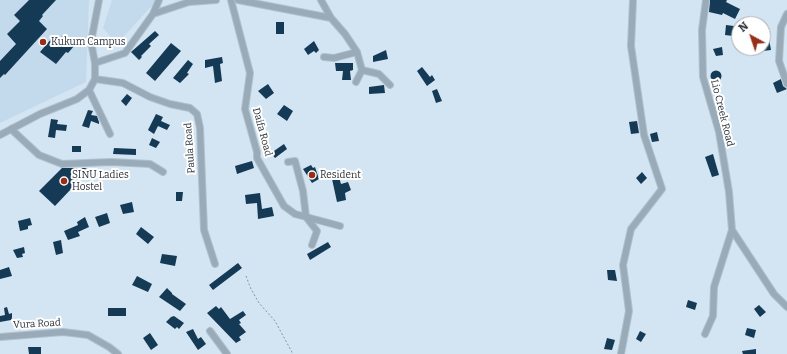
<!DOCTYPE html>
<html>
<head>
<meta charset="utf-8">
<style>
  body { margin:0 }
  #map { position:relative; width:787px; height:354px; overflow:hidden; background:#d3e5f3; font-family:Bitter,serif }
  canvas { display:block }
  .north { position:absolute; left:731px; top:16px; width:40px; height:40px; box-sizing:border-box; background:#fff; border:1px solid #aaacaf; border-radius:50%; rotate:320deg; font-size:11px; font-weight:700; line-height:16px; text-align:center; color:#2a3036 }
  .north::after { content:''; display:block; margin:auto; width:14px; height:18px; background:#962e18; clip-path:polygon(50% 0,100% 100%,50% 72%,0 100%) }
</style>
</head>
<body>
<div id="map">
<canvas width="787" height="354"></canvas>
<div class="north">N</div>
</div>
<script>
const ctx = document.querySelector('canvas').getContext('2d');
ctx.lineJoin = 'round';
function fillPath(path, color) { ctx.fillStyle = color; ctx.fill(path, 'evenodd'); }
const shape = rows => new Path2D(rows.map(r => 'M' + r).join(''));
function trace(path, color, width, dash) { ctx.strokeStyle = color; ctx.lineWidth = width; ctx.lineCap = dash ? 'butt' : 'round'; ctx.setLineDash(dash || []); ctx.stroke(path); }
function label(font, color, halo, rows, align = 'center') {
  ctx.font = font + ' Bitter,serif'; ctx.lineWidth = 4; ctx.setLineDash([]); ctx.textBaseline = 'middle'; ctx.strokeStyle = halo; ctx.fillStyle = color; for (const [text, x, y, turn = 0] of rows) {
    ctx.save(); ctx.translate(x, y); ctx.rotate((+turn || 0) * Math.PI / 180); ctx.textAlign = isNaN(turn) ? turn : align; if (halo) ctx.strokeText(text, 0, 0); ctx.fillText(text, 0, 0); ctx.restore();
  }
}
const built = shape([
  [0,0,89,0,86,82,0,123],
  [112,0,157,0,117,44,103,28]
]);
const building = shape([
  [29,0,56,0,42,15,43,16,39,21,47,29,5,75,4,74,0,78,0,61,16,44,7,34,20,21,14,15],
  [710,0,727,0,726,2,740,9,735,19,723,13,722,15,709,12],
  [276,22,284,22,284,34,276,34],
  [726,25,734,26,733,36,725,35],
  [155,31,159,35,149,44,151,46,141,56,142,57,139,60,131,52],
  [768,33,771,50,763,51,763,34],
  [64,34,75,45,68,53,66,52,56,64,40,52,52,38,57,42],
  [314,41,319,50,316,53,314,51,308,55,304,49],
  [171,43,181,51,155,81,146,73],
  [722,47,723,55,716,56,713,49],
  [386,50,388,59,373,62,373,56],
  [222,57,223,63,220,64,222,81,215,83,213,66,205,68,205,60],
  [188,60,193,64,187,73,189,74,180,83,173,78],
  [335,63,353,63,353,70,350,71,351,80,342,80,343,71,336,71],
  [422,67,430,77,432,75,435,80,427,86,417,71],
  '710.5 76a5.5 5.5 0 1 1 11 0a5.5 5.5 0 1 1-11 0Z',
  [781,79,783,86,787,89,777,93,773,83],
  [268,84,274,93,266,99,258,91],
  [384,85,385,93,369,94,369,87],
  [437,89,442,101,436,103,432,91],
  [127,94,132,98,126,106,121,101],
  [284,105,293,111,287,121,277,114],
  [88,110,93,111,91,115,97,116,99,122,99,124,91,121,89,128,82,126],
  [156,114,163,117,161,121,170,125,167,130,158,126,154,134,148,130],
  [51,119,58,120,57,124,67,125,66,131,56,130,55,138,48,137],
  [637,121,639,133,631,134,629,122],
  [657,132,659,141,652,142,650,134],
  [152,138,160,142,156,148,149,145],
  [284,144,287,149,275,158,271,153],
  [72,146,81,146,81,152,72,152],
  [114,148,136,149,136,155,113,154],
  [713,154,719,175,712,177,705,157],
  [252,161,254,168,237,174,235,166],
  [311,165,313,168,315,167,319,179,312,183,303,169],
  [62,168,85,168,89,170,55,206,39,191],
  [642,172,647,178,641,184,636,178],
  [339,177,341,184,348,182,351,190,345,193,346,200,337,202,332,179],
  [176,192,183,192,182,201,176,201],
  [260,193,262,209,272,207,274,216,258,219,257,203,246,204,245,195],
  [132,202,134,212,123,214,120,205],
  [107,213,110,223,99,227,95,217],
  [85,217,89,227,78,232,80,236,68,240,64,231,78,225,77,222],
  [30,218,32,225,28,226,28,229,20,231,18,221],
  [141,227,154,237,148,244,136,234],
  [61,240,63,253,56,255,53,242],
  [328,242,331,247,310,260,307,254],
  [24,247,25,253,22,254,23,257,17,258,13,250],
  [162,254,177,256,175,266,160,263],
  [238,263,242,268,213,290,209,285],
  [9,267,12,276,0,279,0,270],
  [607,270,615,270,617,281,608,280],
  [137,276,152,284,148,292,132,285],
  [167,288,172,293,172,294,186,304,180,311,159,297],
  [688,300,697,303,695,310,686,307],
  [759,305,766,312,760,317,754,309],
  [216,306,219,309,221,307,230,319,243,311,246,315,239,320,241,323,239,324,246,332,239,337,241,340,236,343,207,313],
  [7,307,9,314,12,313,12,318,11,320,0,322,0,316,5,315,4,308],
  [108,308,126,308,126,316,108,316],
  [174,316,184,323,179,329,177,327,175,329,166,322,171,317],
  [747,328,756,330,754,338,745,335],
  [193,329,198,339,201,337,206,344,198,350,186,332],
  [640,331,646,334,641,342,636,339],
  [150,333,158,345,151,350,143,338],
  [607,338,615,340,612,350,604,349],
  [28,347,41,347,41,354,29,354],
  [756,349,756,354,743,354,742,351]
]);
const path = shape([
  [246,276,251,289,259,303,275,321,293,354]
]);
const minor = shape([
  [231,0,250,73,245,109,257,152,257,158,284,206,295,214,340,226],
  [238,0,331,18,345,34,357,52,362,70,356,82],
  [321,0,331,18],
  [153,14,159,0],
  [787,14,781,27,779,61,787,84],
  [324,57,334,58,357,52],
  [95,63,125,53,153,14,189,2,216,0],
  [362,70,379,74,390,85],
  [95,79,123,83,150,97,170,104,190,108,197,114,200,128,204,230,215,264],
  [89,90,110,134],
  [11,129,39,155,62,164,111,162,150,164,163,172],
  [0,135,40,114,77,99,89,90,95,79,95,63,91,42,99,0],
  [288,162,295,161,303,191,306,217,317,231,312,245],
  [732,230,774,294,787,307],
  [210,331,227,354],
  [705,334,713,316,714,287,732,230,729,192,719,132,703,77,702,30,706,0],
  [0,337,63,332,88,335,109,347,118,354],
  [621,354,629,311,623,265,631,229,662,189,644,135,631,46,633,0]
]);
const markers = [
  [43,42,4,"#962e18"],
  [312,175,4,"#962e18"],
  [64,181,4,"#962e18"]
];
const poiNames = [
  ["Kukum Campus",51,42],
  ["SINU Ladies",72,175],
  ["Hostel",72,187],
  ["Resident",320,175]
];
const streetNames = [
  ["Lio Creek Road",722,113,76],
  ["Daifa Road",262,132,75],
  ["Paula Road",190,148,-94],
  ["Vura Road",37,324,-3]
];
fillPath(built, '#c3daed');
fillPath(building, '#143a55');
trace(minor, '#b1c1cd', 8);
trace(path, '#87939e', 1, [2, 2]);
trace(minor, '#99abb9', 6);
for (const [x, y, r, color] of markers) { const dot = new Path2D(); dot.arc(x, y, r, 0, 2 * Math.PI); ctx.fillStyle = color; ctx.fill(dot); trace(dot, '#fff', 1.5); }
label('10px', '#2a3036', '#fff', poiNames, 'left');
label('10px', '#2a3036', '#fff', streetNames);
</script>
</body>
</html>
